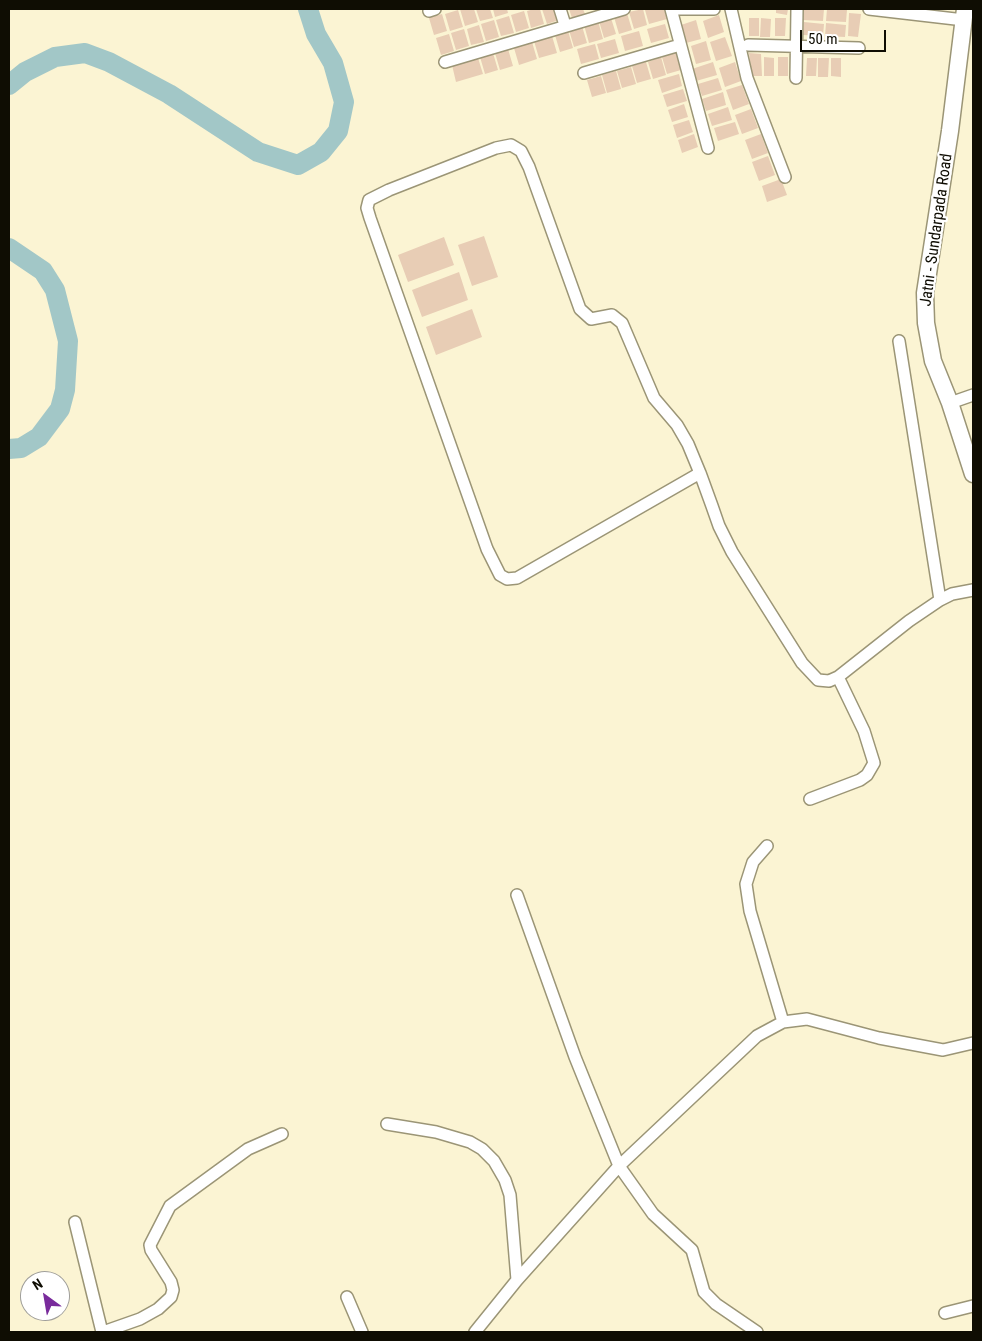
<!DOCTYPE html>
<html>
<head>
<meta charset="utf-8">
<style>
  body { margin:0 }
  #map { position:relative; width:982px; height:1341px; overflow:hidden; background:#fbf4d3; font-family:"Roboto Condensed",sans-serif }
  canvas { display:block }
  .frame { position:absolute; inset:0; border:10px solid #0f0d03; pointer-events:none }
  .north { position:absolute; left:20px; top:1271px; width:50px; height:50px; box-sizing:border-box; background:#fff; border:1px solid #9f9e9a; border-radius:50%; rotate:328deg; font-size:14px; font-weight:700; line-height:20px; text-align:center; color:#0f0d03 }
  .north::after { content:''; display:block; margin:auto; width:18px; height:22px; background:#792b9c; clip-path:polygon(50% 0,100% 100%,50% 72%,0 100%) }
  .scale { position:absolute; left:800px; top:30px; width:86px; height:22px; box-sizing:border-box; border:2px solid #0f0d03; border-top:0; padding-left:6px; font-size:15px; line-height:18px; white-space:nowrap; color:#0f0d03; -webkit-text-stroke:4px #fff; paint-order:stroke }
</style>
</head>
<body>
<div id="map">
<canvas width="982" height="1341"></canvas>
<div class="frame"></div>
<div class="north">N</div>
<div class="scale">50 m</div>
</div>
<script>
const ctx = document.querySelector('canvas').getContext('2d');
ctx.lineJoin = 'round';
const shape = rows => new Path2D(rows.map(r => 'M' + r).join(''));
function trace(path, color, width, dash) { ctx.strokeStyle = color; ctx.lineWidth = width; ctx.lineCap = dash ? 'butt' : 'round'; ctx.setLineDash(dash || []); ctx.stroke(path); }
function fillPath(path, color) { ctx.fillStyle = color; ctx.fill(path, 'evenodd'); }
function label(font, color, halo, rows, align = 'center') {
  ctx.font = font + ' "Roboto Condensed",sans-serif'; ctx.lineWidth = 4.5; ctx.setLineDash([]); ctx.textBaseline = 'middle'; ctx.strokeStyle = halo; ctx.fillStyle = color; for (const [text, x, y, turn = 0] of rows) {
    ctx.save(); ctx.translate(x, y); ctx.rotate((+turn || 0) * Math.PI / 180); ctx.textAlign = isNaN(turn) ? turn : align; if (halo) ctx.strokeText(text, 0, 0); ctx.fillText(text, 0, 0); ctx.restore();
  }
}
const river = shape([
  [9,85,25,72,55,57,85,53,109,62,169,94,258,152,298,165,321,152,338,131,344,102,333,63,316,34,308,9],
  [9,248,43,271,55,290,68,341,65,390,60,409,39,437,21,448,9,449]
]);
const building = shape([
  [460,9,474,9,478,22,465,26],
  [476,9,490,9,493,18,480,21],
  [493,9,507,9,508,13,495,17],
  [534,9,540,9,544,24,531,28,527,11],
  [542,9,556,9,559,20,547,24],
  [569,9,583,9,585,14,572,18],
  [643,9,647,25,634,29,629,12],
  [650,9,664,9,667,19,649,24,645,10],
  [776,9,788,9,787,15,776,13],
  [804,9,824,9,823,21,803,20],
  [827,9,847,10,846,22,826,21],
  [458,10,463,27,450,31,445,14],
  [524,11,529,28,516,32,511,15],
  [627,13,632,30,619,34,614,17],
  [849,13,861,14,858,37,848,36],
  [442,14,447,31,434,35,429,18],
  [719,15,724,32,708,38,703,21],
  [509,16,514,33,501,36,496,20],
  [611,18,616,34,604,38,599,21],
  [749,18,759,18,759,36,749,36],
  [761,18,771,19,770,37,760,37],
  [775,18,786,18,785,36,775,36],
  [494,20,499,37,486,41,481,24],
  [696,20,701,39,686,43,681,25],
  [598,21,603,39,589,43,584,25],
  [804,22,824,24,823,36,803,35],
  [826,23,846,25,845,37,825,36],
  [665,24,669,38,651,43,647,29],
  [479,25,484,42,471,45,467,29],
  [582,26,587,43,574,47,569,30],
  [464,29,469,46,456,50,451,33],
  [568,31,573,48,560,52,555,35],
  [639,31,643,46,625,51,621,36],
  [449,34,454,51,441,55,436,38],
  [552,36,557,53,539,58,534,41],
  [725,37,732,56,716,61,710,42],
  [615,39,619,53,601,58,597,44],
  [706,41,711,60,696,64,691,46],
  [532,42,537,59,519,65,514,48],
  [595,44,599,59,581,64,577,49],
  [508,49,513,66,500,70,495,53],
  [493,53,498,70,485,74,480,57],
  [676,53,681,70,667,74,662,57],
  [749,53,761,54,762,76,752,76],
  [661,57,666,75,653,79,648,62],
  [764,57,774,58,774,76,764,76],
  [778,57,788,57,788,76,778,76],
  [478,58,483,74,456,82,452,65],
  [807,58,817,58,816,76,806,76],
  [818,58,829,58,828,77,818,77],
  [831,58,841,58,841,77,831,76],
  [646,62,651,79,637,83,632,66],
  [713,62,717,75,696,81,692,69],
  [735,62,741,81,725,87,719,68],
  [631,67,636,84,622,88,617,71],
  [616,71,621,89,607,93,602,75],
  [679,74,682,86,662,93,658,80],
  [601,76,606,93,592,97,587,80],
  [718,78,722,90,702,96,698,84],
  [742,85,749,104,733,110,726,90],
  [683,89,687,101,667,107,663,95],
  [723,92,726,105,706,111,702,99],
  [684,104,688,117,672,122,668,110],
  [728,107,732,120,712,126,708,114],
  [751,109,758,128,742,134,735,115],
  [689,120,693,132,677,138,673,125],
  [735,122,739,134,718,141,714,128],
  [694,134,698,147,682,153,678,140],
  [761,134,768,153,752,159,745,140],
  [768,156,775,175,759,181,752,162],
  [781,179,787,195,767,202,762,186],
  [484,236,498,277,472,286,458,245],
  [444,237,454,265,408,282,398,255],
  [459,272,468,300,422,317,412,290],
  [472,309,482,337,436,355,426,327]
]);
const street = shape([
  [560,9,565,25],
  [671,9,708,148],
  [679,9,714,9],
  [731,9,747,78,785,177],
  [869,9,964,20],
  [429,11,435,9],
  [748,45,859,48],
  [445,62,624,9],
  [584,73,680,45],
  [796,78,797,9],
  [899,341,940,600],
  [950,403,973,395],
  [700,473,517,578,507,579,500,575,487,549,370,218,367,208,369,200,389,190,496,148,511,145,521,151,529,167,580,309,591,319,612,315,622,323,654,398,677,425,688,444,700,473,712,506,719,526,732,552,802,663,818,680,829,681,838,677,909,621,940,600,952,594,973,590],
  [810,799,860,780,867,775,874,763,864,731,838,677],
  [767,846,753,862,746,884,750,911,783,1022],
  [517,895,575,1057,619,1166,653,1214,692,1250,704,1292,716,1304,757,1332],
  [387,1124,436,1132,470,1142,482,1149,494,1161,505,1180,510,1195,517,1280],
  [75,1222,102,1332],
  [347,1297,362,1332],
  [945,1313,973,1306],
  [103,1332,140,1319,158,1309,171,1297,173,1290,171,1282,151,1250,150,1245,170,1206,248,1149,282,1134],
  [475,1332,517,1280,619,1166,757,1036,783,1022,807,1019,879,1038,943,1050,973,1043]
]);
const secondary = shape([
  [965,9,950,131,925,293,926,323,933,361,950,403,973,474]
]);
const streetNames = [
  ["Jatni - Sundarpada Road",937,230,-82]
];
trace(river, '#a2c7c7', 20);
fillPath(building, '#e8cdb5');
trace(street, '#9b9576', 14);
trace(secondary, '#9b9576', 19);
trace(street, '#fff', 11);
trace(secondary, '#fff', 16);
label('16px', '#0f0d03', '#fff', streetNames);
</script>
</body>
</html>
